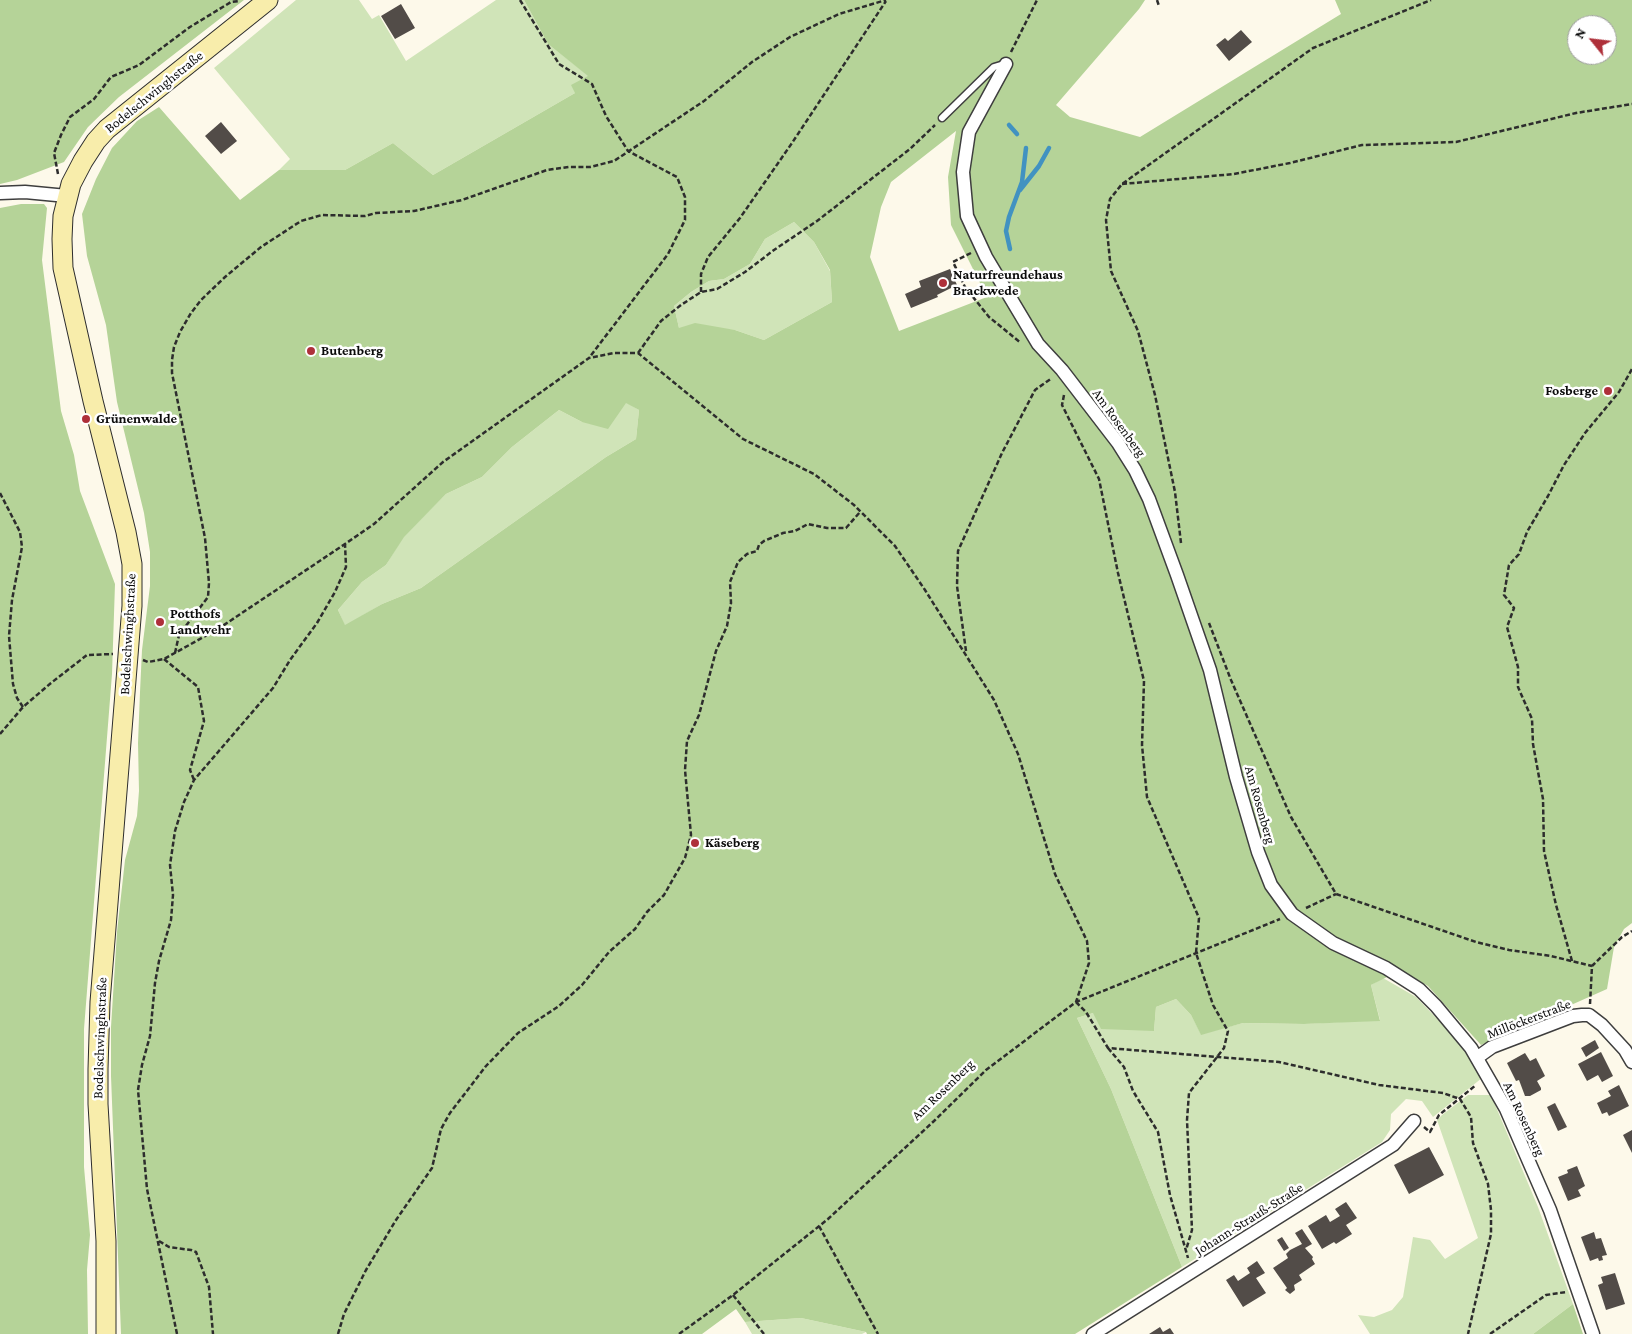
<!DOCTYPE html>
<html>
<head>
<meta charset="utf-8">
<style>
  body { margin:0 }
  #map { position:relative; width:1632px; height:1334px; overflow:hidden; background:#fdf9ea; font-family:"Crimson Pro",serif }
  canvas { display:block }
  .north { position:absolute; left:1567px; top:15px; width:50px; height:50px; box-sizing:border-box; background:#fff; border:1px solid #9d9d9d; border-radius:50%; rotate:299deg; font-size:14px; font-weight:700; line-height:20px; text-align:center; color:#0b0b0b }
  .north::after { content:''; display:block; margin:auto; width:18px; height:22px; background:#ae303a; clip-path:polygon(50% 0,100% 100%,50% 72%,0 100%) }
</style>
</head>
<body>
<div id="map">
<canvas width="1632" height="1334"></canvas>
<div class="north">N</div>
</div>
<script>
const ctx = document.querySelector('canvas').getContext('2d');
ctx.lineJoin = 'round';
function fillPath(path, color) { ctx.fillStyle = color; ctx.fill(path, 'evenodd'); }
const shape = rows => new Path2D(rows.map(r => 'M' + r).join(''));
function trace(path, color, width, dash) { ctx.strokeStyle = color; ctx.lineWidth = width; ctx.lineCap = dash ? 'butt' : 'round'; ctx.setLineDash(dash || []); ctx.stroke(path); }
function label(font, color, halo, rows, align = 'center') {
  ctx.font = font + ' "Crimson Pro",serif'; ctx.lineWidth = 5; ctx.setLineDash([]); ctx.textBaseline = 'middle'; ctx.strokeStyle = halo; ctx.fillStyle = color; for (const [text, x, y, turn = 0] of rows) {
    ctx.save(); ctx.translate(x, y); ctx.rotate((+turn || 0) * Math.PI / 180); ctx.textAlign = isNaN(turn) ? turn : align; if (halo) ctx.strokeText(text, 0, 0); ctx.fillText(text, 0, 0); ctx.restore();
  }
}
const green = shape([
  [296,0,359,0,372,19,379,15,406,61,496,0,524,0,548,44,589,76,575,93,433,175,393,143,345,170,279,170,290,159,214,68],
  [794,222,814,242,830,271,832,302,764,340,735,330,679,328,674,306,691,292,709,281,724,279,750,264,765,239],
  [626,402,639,410,636,439,606,457,421,588,382,604,345,626,338,610,362,582,386,565,403,537,446,494,482,477,512,447,559,410,582,422],
  [1383,978,1416,997,1444,1026,1465,1052,1482,1078,1433,1117,1422,1101,1406,1099,1391,1114,1390,1130,1382,1142,1182,1267,1111,1089,1077,1018,1093,1013,1154,1031,1156,1007,1176,999,1191,1015,1201,1034,1243,1023,1304,1024,1380,1020,1371,985],
  [1468,1095,1491,1095,1538,1207,1573,1304,1533,1334,1370,1334,1358,1315,1374,1317,1392,1310,1403,1297,1413,1237,1430,1240,1445,1259,1478,1238,1437,1120,1442,1115],
  [801,1318,866,1332,862,1334,752,1334,745,1322]
]);
const forest = shape([
  [0,0,244,0,119,97,88,127,64,162,17,180,0,184],
  [524,0,1145,0,1139,9,1056,105,1070,117,1140,137,1341,14,1335,0,1632,0,1632,923,1624,929,1614,947,1607,989,1481,1045,1428,986,1401,970,1371,985,1380,1021,1304,1024,1243,1023,1201,1035,1191,1015,1176,999,1156,1007,1154,1031,1101,1029,1093,1013,1077,1018,1111,1089,1182,1267,1075,1334,867,1334,866,1332,801,1318,745,1322,736,1309,702,1334,121,1334,111,1076,111,1027,117,932,125,860,137,816,139,791,138,743,140,692,142,650,150,586,150,552,144,513,117,402,106,325,87,256,82,214,96,179,112,148,137,121,159,107,240,200,279,170,345,170,393,143,433,175,575,93,571,85,588,76,548,44],
  [1577,25,1607,25,1607,55,1577,55],
  [956,131,948,177,951,225,987,297,899,331,870,257,881,207,891,182],
  [794,222,814,242,830,270,832,302,764,340,735,330,695,323,679,328,674,306,691,292,709,281,724,279,750,264,765,239],
  [626,403,639,410,636,439,606,457,421,588,382,604,345,625,338,610,362,582,386,565,404,537,446,494,482,477,512,447,559,410,582,422,608,429],
  [21,204,44,204,47,208,42,260,61,411,74,455,80,491,115,584,112,674,84,1029,84,1167,90,1235,87,1270,88,1334,0,1334,0,208],
  [1573,1304,1583,1334,1533,1334]
]);
const stream = shape([
  [1009,125,1017,134],
  [1020,190,1039,166,1049,148],
  [1010,249,1006,231,1009,217,1022,182,1026,148]
]);
const building = shape([
  [401,4,415,28,395,39,381,16],
  [1241,30,1252,42,1229,61,1216,45,1225,38,1228,41],
  [221,122,237,141,221,154,205,136],
  [950,269,957,285,937,295,938,297,911,308,905,294,921,287,919,281],
  [1595,1040,1599,1048,1586,1057,1581,1048],
  [1601,1052,1613,1076,1602,1082,1598,1075,1587,1081,1578,1064],
  [1525,1053,1530,1061,1536,1058,1545,1076,1537,1081,1541,1088,1541,1090,1530,1096,1525,1096,1519,1080,1516,1081,1507,1063],
  [1619,1085,1629,1106,1609,1116,1607,1112,1602,1114,1597,1103,1611,1096,1608,1091],
  [1555,1103,1567,1127,1558,1131,1547,1107],
  [1632,1130,1632,1153,1623,1135],
  [1429,1147,1444,1175,1409,1194,1394,1165],
  [1577,1166,1585,1186,1578,1190,1581,1196,1568,1201,1558,1177,1568,1173,1567,1170],
  [1346,1202,1357,1218,1346,1225,1352,1234,1336,1244,1334,1242,1322,1249,1308,1226,1326,1215,1330,1222,1340,1216,1335,1209],
  [1302,1229,1312,1244,1305,1248,1313,1257,1312,1259,1315,1264,1299,1275,1302,1280,1294,1285,1295,1290,1290,1294,1285,1290,1287,1288,1273,1268,1288,1258,1286,1254,1290,1250,1302,1244,1295,1233],
  [1594,1232,1596,1239,1601,1238,1607,1255,1602,1256,1603,1260,1599,1261,1598,1258,1590,1261,1581,1237],
  [1282,1237,1289,1248,1284,1251,1277,1240],
  [1257,1261,1265,1273,1256,1278,1266,1293,1243,1307,1226,1280,1234,1275,1238,1281,1250,1273,1247,1268],
  [1615,1273,1625,1304,1606,1310,1598,1285,1603,1283,1601,1277],
  [1160,1327,1163,1332,1170,1328,1174,1334,1149,1334]
]);
const path = shape([
  [520,0,559,64,592,84,606,116,628,151,677,177,685,197,685,220,668,254,589,358],
  [1157,0,1159,6],
  [1011,52,1037,0],
  [58,174,54,153,61,135,70,117,94,99,111,77,139,65,190,27,231,2,239,1],
  [1122,184,1234,174,1290,163,1362,145,1456,142,1576,113,1632,104],
  [971,253,953,262,965,287,989,317,1021,343],
  [701,292,701,274,708,257,740,218,792,143,886,1],
  [638,353,661,321,681,305,701,292,717,289,745,272,774,250,817,221,910,149,935,125],
  [1064,395,1062,405,1099,479,1118,573,1144,681,1142,745,1147,797,1199,918,1196,953,1213,1005,1228,1031,1224,1048,1189,1093,1187,1120,1192,1230,1186,1250],
  [0,493,20,532,22,547,12,600,9,636,13,684,17,698,23,707],
  [1181,543,1175,492,1155,395,1138,331,1111,271,1106,220,1110,199,1122,184,1313,48,1431,0],
  [1209,623,1231,680,1291,817,1336,894,1476,942,1509,950,1551,956,1592,966],
  [966,651,957,586,958,551,1002,453,1035,390,1052,378],
  [175,653,179,635,208,597,209,583,205,538,172,373,172,360,174,347,180,332,191,313,201,300,225,277,261,247,301,221,322,215,365,216,376,213,414,211,462,200,547,170,569,167,590,167,614,161,704,101,752,62,790,37,839,14,886,0],
  [164,659,198,687,204,721,190,770,194,780],
  [143,660,148,662,164,659,218,629,345,544,374,524,443,462,589,358,614,353,638,353,743,439,814,474,854,505,895,546,925,590,994,700,1018,754,1055,874,1087,941,1089,963,1076,1002],
  [0,734,23,707,51,683,87,655,113,654],
  [1306,908,1336,894],
  [1572,961,1556,905,1544,851,1543,799,1533,744,1532,719,1518,687,1518,667,1507,627,1514,608,1504,595,1509,565,1519,554,1527,532,1548,496,1564,465,1585,433,1619,392,1632,369],
  [1076,1002,1086,1012,1108,1048,1279,1062,1379,1085,1443,1093,1460,1099,1471,1117,1473,1143,1488,1184,1491,1210,1491,1234,1468,1334],
  [1590,1004,1592,966,1622,937,1632,931],
  [1108,1048,1124,1067,1133,1091,1158,1132,1170,1195,1188,1258],
  [1424,1127,1430,1132,1439,1115,1476,1085],
  [819,1226,878,1334],
  [159,1241,169,1247,191,1250,196,1252,209,1287,213,1334],
  [733,1295,764,1334],
  [177,1334,147,1189,138,1090,142,1065,150,1036,155,983,159,961,171,920,173,895,170,865,175,831,184,802,194,780,273,688,290,660,317,623,335,592,346,567,345,544],
  [338,1334,344,1314,366,1270,396,1220,432,1168,441,1129,450,1113,486,1066,518,1033,559,1006,582,985,609,952,635,929,647,912,664,895,685,858,691,835,685,770,687,741,699,715,716,651,727,626,731,603,730,582,738,562,747,554,757,551,759,545,764,541,783,533,795,531,808,524,827,528,846,528,860,512],
  [679,1334,733,1295,828,1219,934,1121,986,1070,1076,1002,1280,919],
  [1490,1334,1546,1295,1566,1292]
]);
const lane = shape([
  [942,118,994,67,1004,64]
]);
const street = shape([
  [1006,64,969,132,963,172,967,216,986,257,1038,344,1062,370,1118,443,1135,470,1149,499,1177,575,1210,670,1236,777,1258,852,1271,885,1292,914,1333,943,1386,968,1419,989,1436,1006,1471,1048,1506,1109,1550,1210,1593,1334],
  [0,193,25,192,67,196],
  [1478,1057,1492,1047,1573,1016,1582,1015,1589,1015,1602,1025,1625,1050,1632,1062],
  [1093,1334,1393,1145,1414,1121]
]);
const secondary = shape([
  [106,1334,106,1241,98,1104,98,1069,100,1002,132,606,132,564,126,532,93,401,63,268,62,239,63,216,71,184,83,161,96,141,107,129,268,0]
]);
const markers = [
  [943,283,5,"#ae303a"],
  [311,351,5,"#ae303a"],
  [1608,391,5,"#ae303a"],
  [86,419,5,"#ae303a"],
  [160,622,5,"#ae303a"],
  [695,843,5,"#ae303a"]
];
const streetNames = [
  ["Bodelschwinghstraße",154,92,-39],
  ["Am Rosenberg",1119,423,54],
  ["Bodelschwinghstraße",128,634,-87],
  ["Am Rosenberg",1260,805,74],
  ["Millöckerstraße",1529,1019,-21],
  ["Bodelschwinghstraße",100,1038,-88],
  ["Am Rosenberg",943,1090,-44],
  ["Am Rosenberg",1524,1119,65],
  ["Johann-Strauß-Straße",1249,1219,-32]
];
const poiNames = [
  ["Naturfreundehaus",953,275],
  ["Brackwede",953,291],
  ["Butenberg",321,351],
  ["Fosberge",1598,391,"right"],
  ["Grünenwalde",96,419],
  ["Potthofs",170,614],
  ["Landwehr",170,630],
  ["Käseberg",705,843]
];
fillPath(green, '#d0e4b8');
fillPath(forest, '#b5d398');
trace(stream, '#4192c1', 4.5);
fillPath(building, '#524c48');
trace(lane, '#3e3e3e', 9);
trace(street, '#3e3e3e', 15);
trace(secondary, '#2d2d2d', 21);
trace(path, '#2d2d2d', 2.5, [5, 2.5]);
trace(lane, '#fff', 6);
trace(street, '#fff', 12);
trace(secondary, '#f8edab', 19);
for (const [x, y, r, color] of markers) { const dot = new Path2D(); dot.arc(x, y, r, 0, 2 * Math.PI); ctx.fillStyle = color; ctx.fill(dot); trace(dot, '#fff', 2); }
label('14px', '#0b0b0b', '#fff', streetNames);
label('bold 14px', '#0b0b0b', '#fff', poiNames, 'left');
</script>
</body>
</html>
